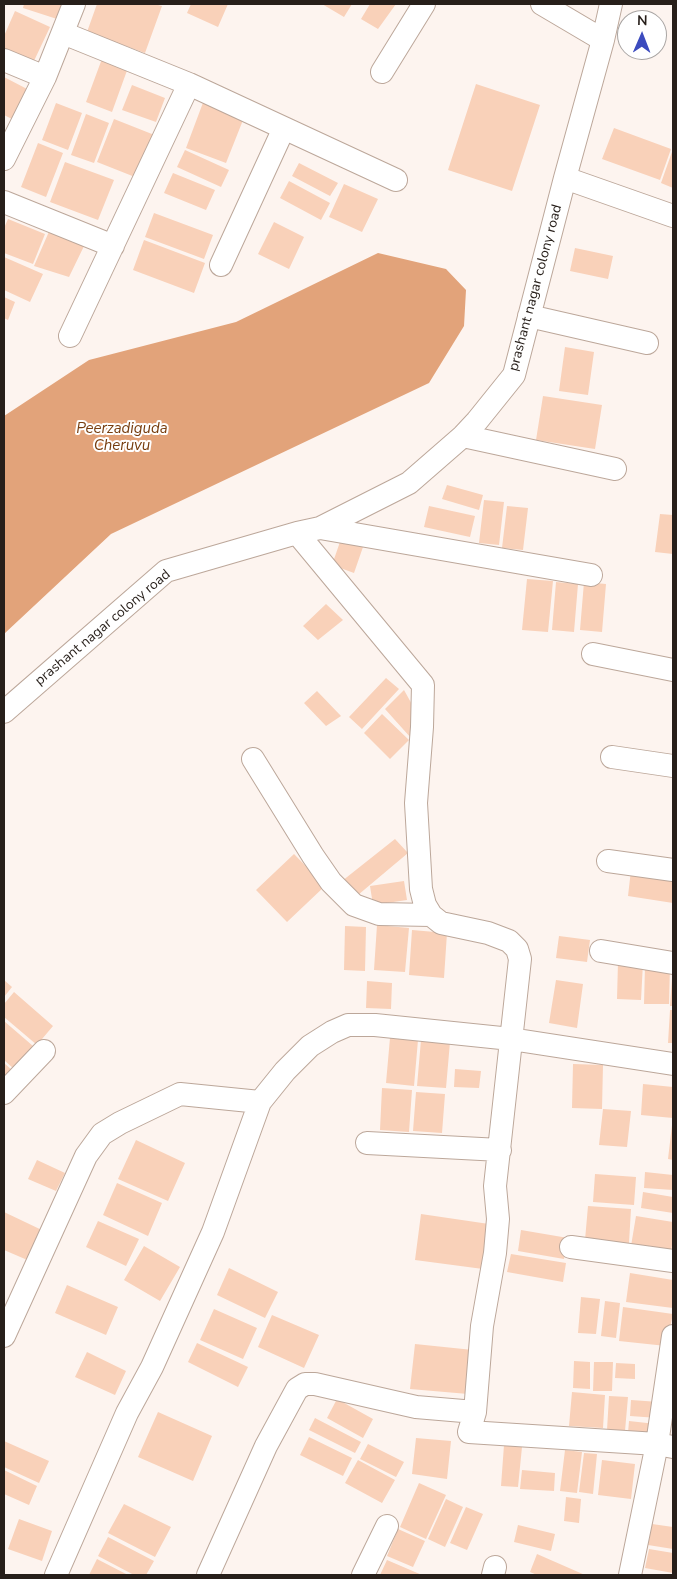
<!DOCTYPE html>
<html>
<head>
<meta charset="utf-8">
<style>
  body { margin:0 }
  #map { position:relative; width:677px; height:1579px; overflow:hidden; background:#fdf4ef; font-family:"Nunito Sans",sans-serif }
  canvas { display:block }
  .frame { position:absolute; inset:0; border:5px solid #271f1a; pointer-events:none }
  .north { position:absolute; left:617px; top:10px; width:50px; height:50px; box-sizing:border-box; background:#fff; border:1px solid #a9a5a3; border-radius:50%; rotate:1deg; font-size:14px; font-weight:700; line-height:20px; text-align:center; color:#271f1a }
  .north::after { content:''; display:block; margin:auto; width:18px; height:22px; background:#3c4bbe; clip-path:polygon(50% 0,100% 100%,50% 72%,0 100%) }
</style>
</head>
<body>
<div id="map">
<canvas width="677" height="1579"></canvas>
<div class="frame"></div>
<div class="north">N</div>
</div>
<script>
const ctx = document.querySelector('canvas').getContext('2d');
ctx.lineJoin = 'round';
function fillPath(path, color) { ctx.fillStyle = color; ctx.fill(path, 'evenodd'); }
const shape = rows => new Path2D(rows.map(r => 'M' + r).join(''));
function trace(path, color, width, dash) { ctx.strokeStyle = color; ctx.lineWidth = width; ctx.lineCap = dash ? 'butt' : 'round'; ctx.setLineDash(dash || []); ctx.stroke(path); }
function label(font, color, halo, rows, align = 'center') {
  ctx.font = font + ' "Nunito Sans",sans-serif'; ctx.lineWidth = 4; ctx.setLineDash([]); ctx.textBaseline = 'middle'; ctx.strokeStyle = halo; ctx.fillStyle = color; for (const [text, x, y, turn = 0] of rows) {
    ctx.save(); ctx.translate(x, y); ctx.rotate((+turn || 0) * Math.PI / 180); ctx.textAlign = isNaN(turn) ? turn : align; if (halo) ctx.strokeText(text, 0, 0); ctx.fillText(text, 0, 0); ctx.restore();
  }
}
const water = shape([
  [378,253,446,269,466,290,464,326,429,383,111,534,4,634,4,416,89,360,236,322]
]);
const building = shape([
  [24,4,62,4,57,19,23,8],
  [97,4,154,4,162,6,145,53,87,32],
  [191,4,228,4,218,27,187,13],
  [322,4,352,4,344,17],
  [370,4,396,4,378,29,361,19],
  [15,11,50,27,33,63,4,50,4,36],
  [103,56,129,65,112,112,86,102],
  [4,77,29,90,14,120,4,115],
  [476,84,540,105,512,191,448,170],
  [132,85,165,98,156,122,122,110],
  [204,100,245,115,226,163,186,148],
  [56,103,82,113,68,150,42,140],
  [86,114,109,123,94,163,71,155],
  [114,119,157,136,140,179,97,162],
  [614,128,671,149,660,180,602,159],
  [38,143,63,153,46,197,21,187],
  [673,149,673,188,661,183],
  [185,150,229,170,221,187,177,167],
  [65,162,114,180,98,220,50,202],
  [299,163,338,183,330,196,292,176],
  [173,173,215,190,206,210,164,193],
  [289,181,330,203,321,220,280,198],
  [344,184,378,199,362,232,329,217],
  [154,213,213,235,204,259,145,237],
  [8,219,45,234,33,264,4,253,4,228],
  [274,222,304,237,289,269,258,254],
  [51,227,85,244,69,277,34,266],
  [144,240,205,263,194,293,133,270],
  [575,248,613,256,608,279,570,271],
  [4,257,43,274,30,302,4,290],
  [4,297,15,302,8,320,4,318],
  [565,347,594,352,588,395,559,391],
  [543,396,602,405,595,449,536,440],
  [447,485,483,495,479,510,442,499],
  [484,500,504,502,499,545,479,543],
  [429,506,475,516,470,537,424,527],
  [507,506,528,508,523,550,502,548],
  [660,514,673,515,673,554,655,552],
  [341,539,363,547,354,573,332,565],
  [527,579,553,581,548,632,522,630],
  [556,582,578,584,574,632,552,630],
  [584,582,606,584,602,632,580,630],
  [326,604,343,620,318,640,303,626],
  [386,678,399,689,362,729,349,717],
  [404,690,414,708,411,738,385,709],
  [317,691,341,716,326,726,304,703],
  [382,714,409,740,390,759,364,733],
  [395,839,408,853,358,895,342,881],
  [294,854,325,886,287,922,256,890],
  [631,870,673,876,673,903,628,896],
  [404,881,407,900,373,905,370,886],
  [377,925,409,928,405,972,374,970],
  [345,926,366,927,365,971,344,970],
  [412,930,447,933,444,978,409,975],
  [559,936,590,940,587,962,556,958],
  [618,962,643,963,641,1000,617,999],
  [645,966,670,966,669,1004,644,1004],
  [672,978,673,978,673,1006,670,1006],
  [4,980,12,987,4,997],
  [556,980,583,984,577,1028,549,1023],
  [367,981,392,983,391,1009,366,1008],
  [14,992,53,1026,37,1045,4,1017,4,1004],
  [670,1010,673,1010,673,1043,668,1043],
  [4,1021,33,1046,14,1069,4,1060],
  [390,1038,418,1040,414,1086,386,1083],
  [421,1040,450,1042,446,1088,417,1086],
  [4,1063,12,1070,4,1079],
  [573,1064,603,1065,602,1109,572,1108],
  [455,1069,481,1071,479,1088,454,1087],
  [643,1084,673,1087,673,1118,641,1115],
  [382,1088,412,1090,409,1132,380,1130],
  [416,1092,445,1094,442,1133,413,1131],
  [603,1109,631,1111,627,1147,599,1145],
  [672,1125,673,1125,673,1160,668,1159],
  [136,1140,185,1163,168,1201,118,1179],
  [37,1160,65,1173,56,1191,28,1179],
  [645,1172,673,1175,673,1190,644,1188],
  [595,1174,636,1177,634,1205,593,1202],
  [117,1183,162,1203,148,1236,103,1215],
  [643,1192,673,1197,673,1213,641,1208],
  [588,1206,631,1209,629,1243,585,1240],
  [4,1212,46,1232,32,1262,4,1250],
  [421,1214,489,1224,483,1269,415,1260],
  [636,1216,673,1222,673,1237,671,1253,631,1246],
  [98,1221,139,1239,126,1266,86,1247],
  [521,1230,568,1238,564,1259,518,1251],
  [144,1246,180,1267,160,1301,124,1280],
  [511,1254,566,1263,563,1282,507,1272],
  [229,1268,278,1292,265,1318,217,1295],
  [630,1273,673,1280,673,1308,626,1302],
  [67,1285,118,1307,106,1335,55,1313],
  [581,1297,600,1299,596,1334,578,1333],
  [605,1301,620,1303,616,1338,601,1336],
  [623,1307,673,1314,666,1346,619,1341],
  [214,1309,257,1328,243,1359,200,1340],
  [272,1315,319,1335,304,1368,258,1347],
  [197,1343,248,1367,238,1387,188,1362],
  [415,1344,473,1350,468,1394,410,1389],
  [87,1352,126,1371,115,1395,75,1377],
  [574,1361,590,1362,590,1389,573,1388],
  [594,1362,613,1362,612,1391,593,1391],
  [616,1363,635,1364,635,1379,615,1378],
  [572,1392,605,1395,603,1428,569,1426],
  [609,1396,628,1397,625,1431,607,1430],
  [337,1399,373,1419,363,1438,327,1418],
  [631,1400,659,1402,658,1418,630,1416],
  [158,1412,212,1436,193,1481,138,1457],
  [315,1418,361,1442,355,1453,309,1430],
  [629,1421,656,1424,655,1436,628,1433],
  [309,1437,352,1458,343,1476,300,1455],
  [416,1438,451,1441,447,1479,412,1474],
  [4,1441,49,1461,39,1483,4,1467],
  [368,1444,404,1462,396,1477,360,1459],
  [504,1445,522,1447,518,1487,501,1486],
  [565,1450,582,1452,577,1493,560,1491],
  [584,1453,597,1454,593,1494,579,1492],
  [358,1460,395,1480,382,1503,345,1483],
  [602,1460,635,1464,631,1499,598,1495],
  [4,1470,37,1486,29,1505,4,1494],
  [522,1470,555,1473,554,1491,520,1489],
  [419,1483,446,1495,426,1539,400,1527],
  [566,1497,581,1499,579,1523,564,1521],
  [446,1499,463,1507,445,1547,428,1539],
  [124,1504,171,1527,155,1557,108,1533],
  [466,1507,483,1514,467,1550,450,1543],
  [19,1519,52,1531,42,1561,8,1549],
  [652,1524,673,1527,673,1549,648,1545],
  [518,1525,555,1534,551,1551,514,1542],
  [398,1529,425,1541,413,1567,387,1556],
  [108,1537,154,1561,146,1575,134,1575,98,1556],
  [649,1549,673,1553,673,1573,645,1568],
  [537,1554,585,1575,537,1575,530,1572],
  [97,1559,128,1575,89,1575],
  [387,1560,422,1575,380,1575]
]);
const street = shape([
  [542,4,603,40],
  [63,33,189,84,396,180],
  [4,60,45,77],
  [382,72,424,4],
  [4,159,45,77,74,4],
  [565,178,673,216],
  [4,202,113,246],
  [221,265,284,128],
  [529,316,647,343],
  [70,336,189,84],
  [463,436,615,469],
  [320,528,591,575],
  [297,533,423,685,422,727,416,803,421,889,425,905,431,915,441,923,488,933,509,941,517,949,520,959,495,1186,498,1219,495,1253,482,1326,475,1412,469,1432,657,1444,673,1447],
  [593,654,673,670],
  [4,712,166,571,297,533,320,528,409,483,463,436,477,421,514,375,565,178,603,40,611,4],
  [612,757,673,766],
  [253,759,313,856,331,882,354,905,379,914,431,915],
  [608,861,673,870],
  [601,951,673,963],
  [4,1093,44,1051],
  [367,1143,500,1150],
  [571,1247,673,1261],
  [4,1336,86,1156,102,1134,120,1123,180,1094,260,1102],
  [56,1575,127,1413,152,1367,213,1232,260,1102,285,1071,310,1046,332,1032,348,1025,375,1025,511,1039,673,1064],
  [208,1575,266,1446,297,1389,305,1384,315,1384,416,1407,475,1412],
  [363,1575,387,1526],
  [493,1575,495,1567],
  [630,1575,657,1444,673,1336]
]);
const streetNames = [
  ["prashant nagar colony road",536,288,-75],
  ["prashant nagar colony road",103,628,-40]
];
const waterNames = [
  ["Peerzadiguda",122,429],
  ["Cheruvu",122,446]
];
fillPath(water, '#e2a37a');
fillPath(building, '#f9d1b9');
trace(street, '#bca79a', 24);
trace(street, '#fff', 22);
label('14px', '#271f1a', '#fff', streetNames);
label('italic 15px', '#773d0e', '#fff', waterNames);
</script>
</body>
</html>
